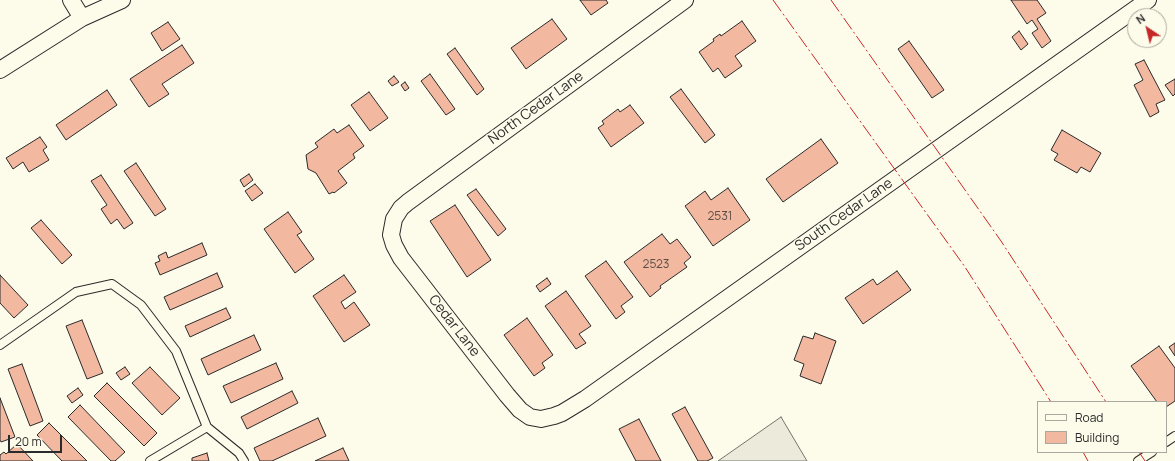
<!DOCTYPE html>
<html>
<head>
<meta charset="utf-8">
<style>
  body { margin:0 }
  #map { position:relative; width:1175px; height:461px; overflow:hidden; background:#fdfbea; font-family:Manrope,sans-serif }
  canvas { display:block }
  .legend { position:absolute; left:1037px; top:401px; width:130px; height:52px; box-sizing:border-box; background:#fdfbea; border:1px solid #a9a89e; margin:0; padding:5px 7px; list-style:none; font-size:12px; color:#2b2b2b }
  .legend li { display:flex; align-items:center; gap:8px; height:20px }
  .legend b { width:20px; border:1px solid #a9a89e }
  .north { position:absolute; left:1127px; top:8px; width:40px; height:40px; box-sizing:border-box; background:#fdfbea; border:1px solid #a9a89e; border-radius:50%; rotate:325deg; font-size:11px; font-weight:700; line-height:16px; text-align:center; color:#2b2b2b }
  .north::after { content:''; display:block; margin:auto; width:14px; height:18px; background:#c62828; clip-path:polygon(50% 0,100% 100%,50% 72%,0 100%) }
  .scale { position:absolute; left:8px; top:435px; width:54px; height:18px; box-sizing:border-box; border:2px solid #2b2b2b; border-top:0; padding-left:5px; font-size:12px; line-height:14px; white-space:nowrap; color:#2b2b2b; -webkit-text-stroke:3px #fdfbea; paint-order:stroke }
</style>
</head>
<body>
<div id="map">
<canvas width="1175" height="461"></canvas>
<ul class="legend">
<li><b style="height:5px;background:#fdfbea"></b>Road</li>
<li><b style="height:11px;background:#f2b8a0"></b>Building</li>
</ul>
<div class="north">N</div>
<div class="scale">20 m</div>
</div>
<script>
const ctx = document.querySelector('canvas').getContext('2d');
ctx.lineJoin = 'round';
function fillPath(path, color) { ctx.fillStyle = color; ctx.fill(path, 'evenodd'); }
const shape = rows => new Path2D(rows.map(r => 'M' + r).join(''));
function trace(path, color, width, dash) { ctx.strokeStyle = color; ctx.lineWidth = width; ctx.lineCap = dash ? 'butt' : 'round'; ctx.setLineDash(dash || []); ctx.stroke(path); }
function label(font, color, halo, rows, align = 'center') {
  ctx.font = font + ' Manrope,sans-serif'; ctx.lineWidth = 3; ctx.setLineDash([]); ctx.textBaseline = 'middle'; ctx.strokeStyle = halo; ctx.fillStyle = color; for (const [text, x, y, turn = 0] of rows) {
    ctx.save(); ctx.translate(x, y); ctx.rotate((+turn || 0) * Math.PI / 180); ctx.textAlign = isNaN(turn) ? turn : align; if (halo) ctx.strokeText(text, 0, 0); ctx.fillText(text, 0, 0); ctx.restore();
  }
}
const green = shape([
  [781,417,807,461,718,461,781,417]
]);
const building = shape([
  [580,0,606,0,608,3,591,15,580,0],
  [1011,0,1037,0,1046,13,1037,19,1051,41,1042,48,1032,33,1038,29,1032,20,1027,24,1011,0],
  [552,19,567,39,526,69,511,48,552,19],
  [742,21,756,41,735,56,742,66,725,78,718,68,713,72,699,52,714,41,713,39,720,34,721,36,742,21],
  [168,22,180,39,162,51,151,33,168,22],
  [1019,31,1028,44,1021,50,1012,37,1019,31],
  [909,41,944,90,932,98,898,49,909,41],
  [182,45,194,63,162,84,169,94,149,107,130,79,182,45],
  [455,48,484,89,477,95,447,54,455,48],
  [1144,60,1165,100,1156,104,1159,112,1150,117,1134,85,1143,80,1135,64,1144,60],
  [430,74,455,109,446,115,421,81,430,74],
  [394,76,399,82,392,86,388,81,394,76],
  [1175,79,1175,94,1173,96,1165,85,1175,79],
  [405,82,409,88,405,91,401,85,405,82],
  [681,89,715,135,705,143,670,97,681,89],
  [107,90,117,105,66,140,56,125,107,90],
  [369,92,388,118,370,131,351,105,369,92],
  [630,105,644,123,611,147,598,128,604,124,602,121,618,109,620,112,630,105],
  [349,125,364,146,353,154,355,158,338,171,347,183,334,193,333,192,329,194,316,173,308,169,306,155,318,147,315,143,334,129,337,133,349,125],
  [1062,130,1101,153,1090,172,1081,167,1077,173,1054,160,1058,154,1051,150,1062,130],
  [40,137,47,147,43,150,49,160,29,172,23,162,13,169,6,158,40,137],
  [821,139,838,163,783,202,766,179,821,139],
  [136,163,166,209,155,216,124,171,136,163],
  [249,174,253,180,244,187,240,180,249,174],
  [101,175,133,223,124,229,117,219,111,224,101,209,107,205,91,181,101,175],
  [255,184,263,193,252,201,245,191,255,184],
  [728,188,750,220,713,246,685,206,705,191,711,200,728,188],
  [476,189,506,229,498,236,467,195,476,189],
  [455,205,491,260,467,277,430,221,455,205],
  [288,212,302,232,297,235,314,259,295,273,264,229,288,212],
  [41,220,72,255,62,264,31,228,41,220],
  [662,234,670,244,677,239,691,257,684,263,687,267,660,286,661,288,650,297,624,262,662,234],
  [202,243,207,255,160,275,155,263,160,261,158,256,166,252,168,258,202,243],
  [606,261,633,297,621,306,625,312,616,319,585,276,606,261],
  [897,271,911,290,863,324,845,298,873,279,877,285,897,271],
  [217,273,223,287,170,310,164,297,217,273],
  [0,275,28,305,14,318,0,303,0,275],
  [344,275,356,292,341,302,345,309,354,302,370,325,344,342,313,296,344,275],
  [547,278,551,284,540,292,536,286,547,278],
  [566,291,591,326,579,334,586,343,576,349,545,306,566,291],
  [226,308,231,318,190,337,185,326,226,308],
  [527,318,553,355,542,363,545,368,534,376,504,335,527,318],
  [82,320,103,373,87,379,66,326,82,320],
  [815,333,836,341,821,384,800,376,804,364,794,360,803,336,813,339,815,333],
  [254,335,261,350,208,375,201,359,254,335],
  [1175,343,1175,356,1169,347,1175,343],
  [1159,346,1175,368,1175,401,1166,407,1166,402,1157,402,1131,366,1159,346],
  [276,363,283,379,231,403,223,386,276,363],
  [22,364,43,421,30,426,8,369,22,364],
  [125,367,130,374,121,380,116,373,125,367],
  [150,367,180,398,162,415,132,383,150,367],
  [107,383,157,433,144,446,94,396,107,383],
  [78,388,83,395,72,403,67,396,78,388],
  [292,391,298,403,247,429,241,417,292,391],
  [0,398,15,437,1,442,0,440,0,398],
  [80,405,125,452,115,461,111,461,68,417,80,405],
  [685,407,713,458,707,461,698,461,672,414,685,407],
  [318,418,326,436,272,461,260,461,254,448,318,418],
  [639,419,661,461,636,461,619,429,639,419],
  [49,423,87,461,62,461,37,435,49,423],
  [17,444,33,461,0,461,0,455,4,452,6,454,17,444],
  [343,448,349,461,315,461,343,448],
  [207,453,209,461,192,461,192,458,207,453]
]);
const lane = shape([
  [0,345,76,292,112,284,141,305,176,351,207,427],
  [1166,442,1175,436],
  [150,461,207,427,239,453,244,461],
  [1138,461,1152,452]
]);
const street = shape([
  [71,0,82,18],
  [685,0,408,202,401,208,394,219,391,235,394,245,401,258,507,395,520,410,530,417,541,419,554,416,562,413,585,399,1148,0],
  [0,70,82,18,122,0]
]);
const power = shape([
  [773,0,965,267,1051,402],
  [831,0,1001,241,1106,402],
  [1083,452,1088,461],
  [1139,452,1145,461]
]);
const numberNames = [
  ["2531",720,217],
  ["2523",656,265]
];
const streetNames = [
  ["North Cedar Lane",536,108,-36],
  ["South Cedar Lane",844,215,-35],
  ["Cedar Lane",454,326,52]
];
fillPath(green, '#ecebdb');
trace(green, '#74746e', 1);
fillPath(building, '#f2b8a0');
trace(building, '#2b2b2b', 1);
trace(lane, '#2b2b2b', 10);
trace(street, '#2b2b2b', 18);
trace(lane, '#fdfbea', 8);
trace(street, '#fdfbea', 16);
trace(power, '#c62828', 1, [14, 3, 2, 3]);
label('12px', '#5d4e48', null, numberNames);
label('14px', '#2b2b2b', '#fdfbea', streetNames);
</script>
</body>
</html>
